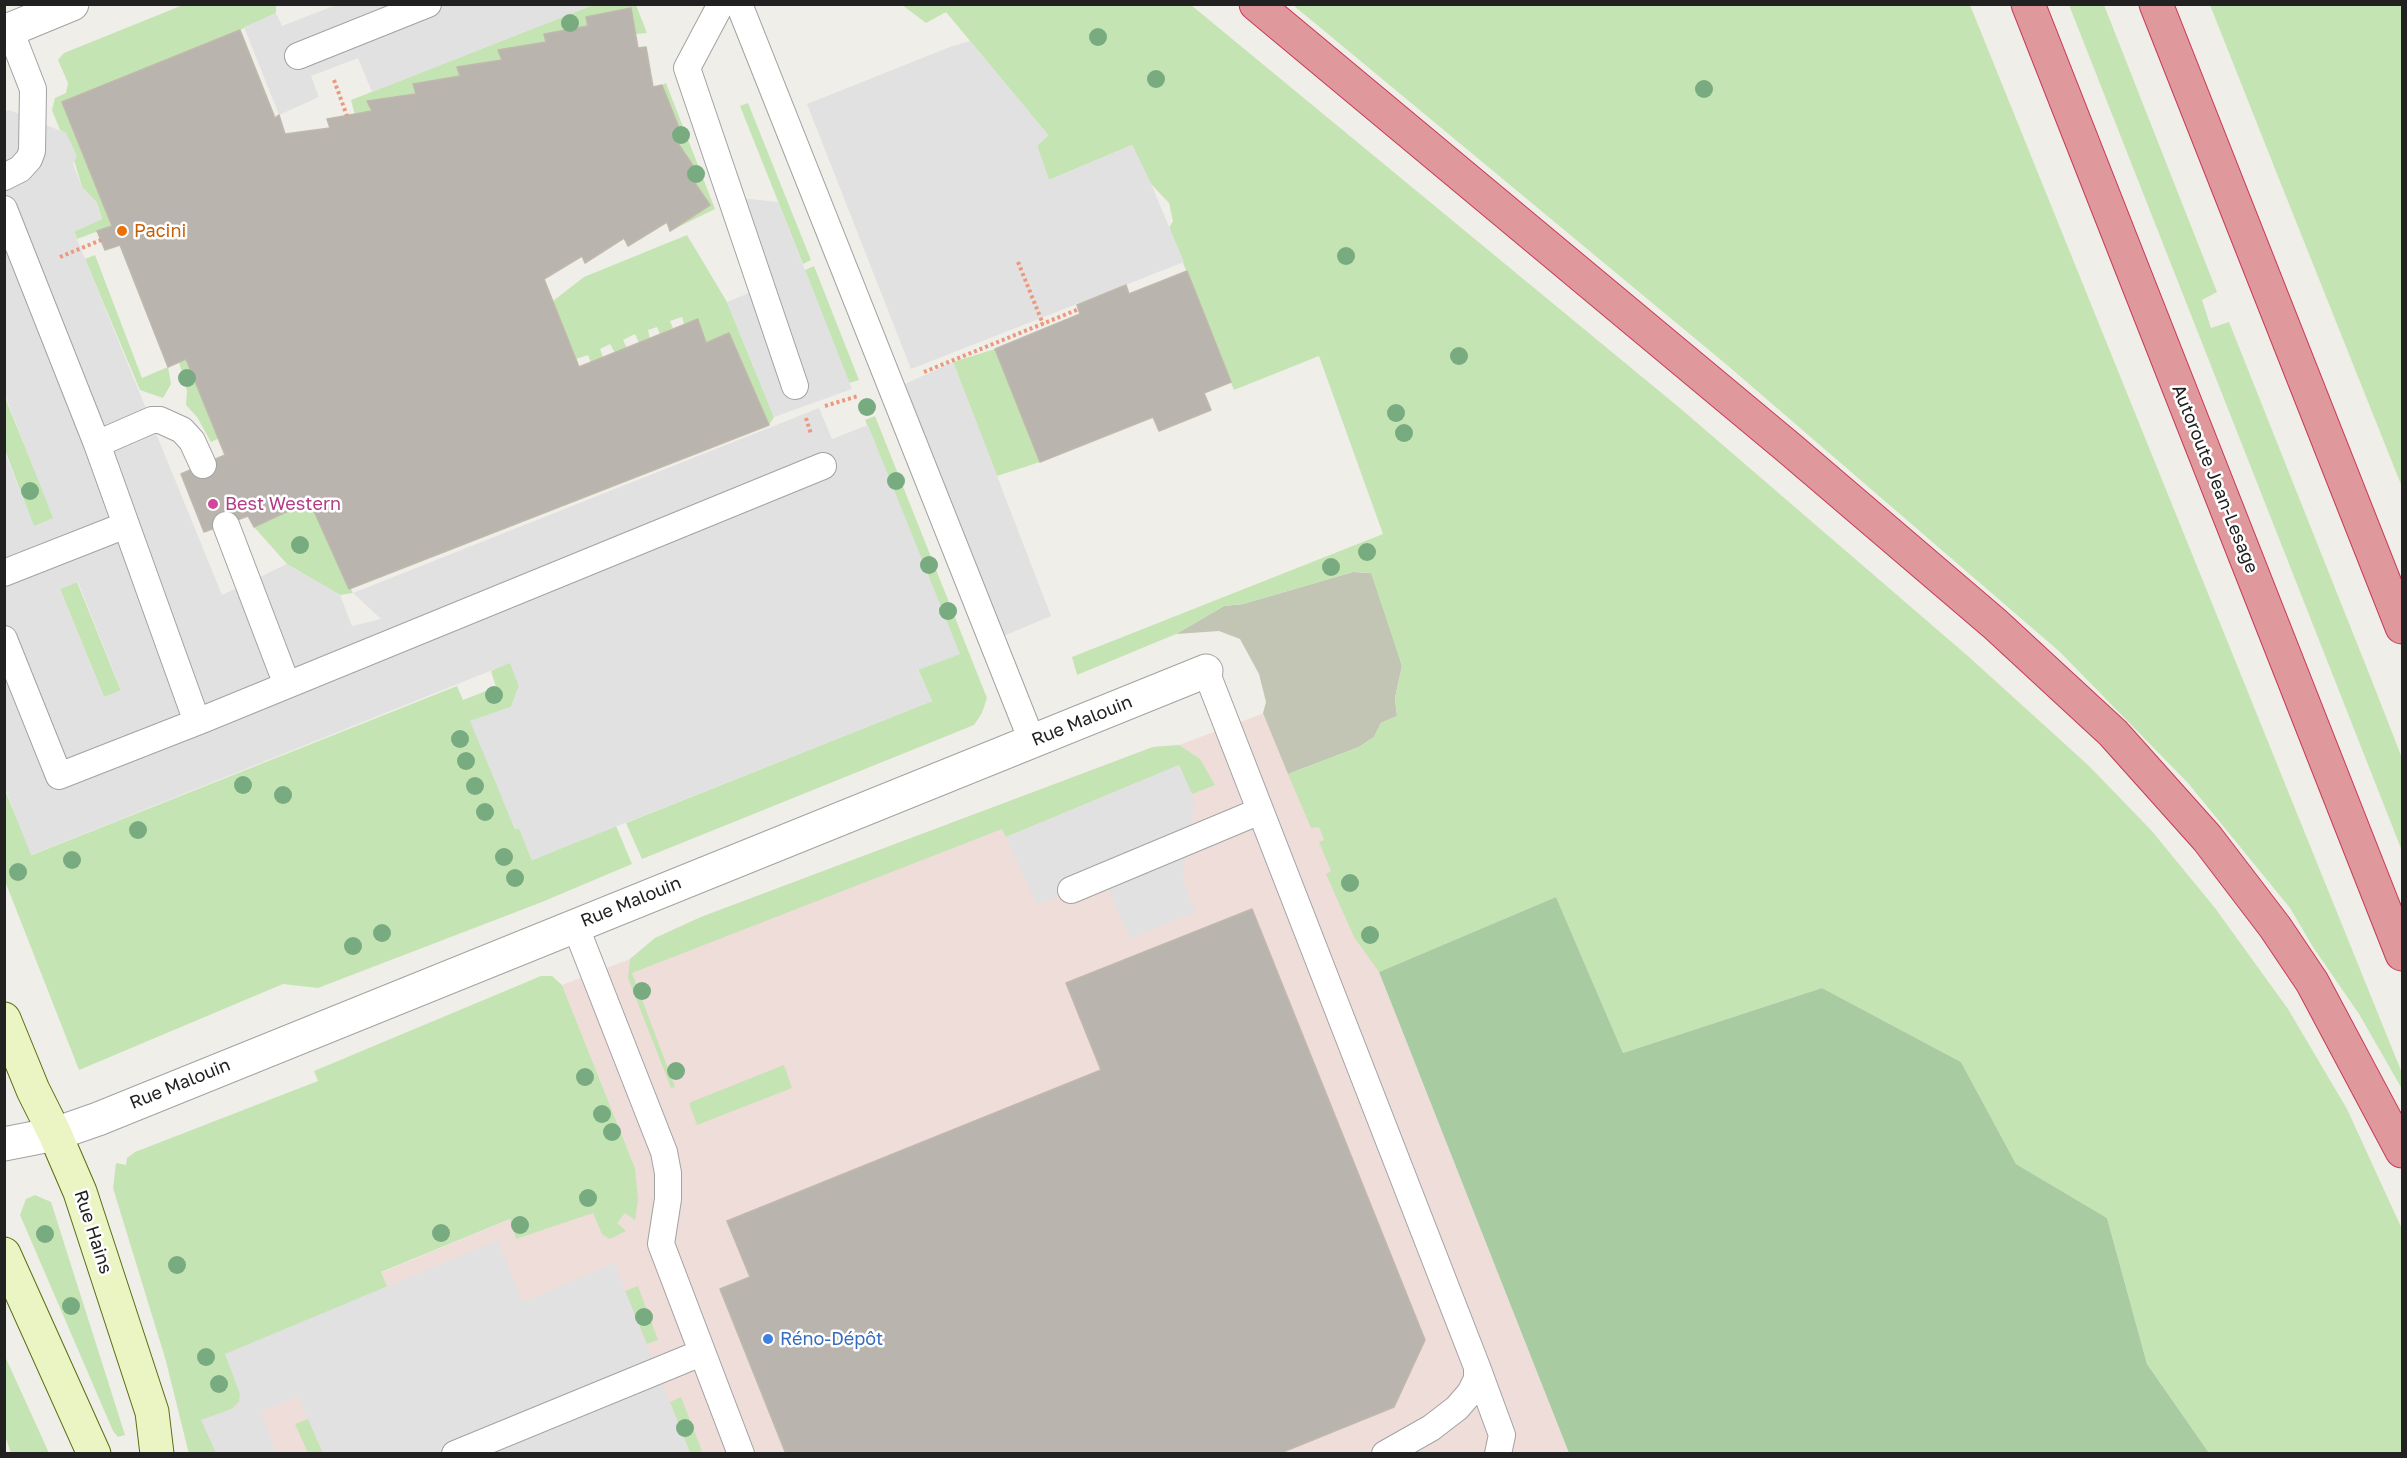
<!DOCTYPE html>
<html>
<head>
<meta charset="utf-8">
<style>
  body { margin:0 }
  #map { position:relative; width:2407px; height:1458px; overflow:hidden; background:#f0eee8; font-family:"Golos Text",sans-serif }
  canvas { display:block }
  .frame { position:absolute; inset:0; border:6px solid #212121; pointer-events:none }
</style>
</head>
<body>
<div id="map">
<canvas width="2407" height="1458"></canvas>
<div class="frame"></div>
</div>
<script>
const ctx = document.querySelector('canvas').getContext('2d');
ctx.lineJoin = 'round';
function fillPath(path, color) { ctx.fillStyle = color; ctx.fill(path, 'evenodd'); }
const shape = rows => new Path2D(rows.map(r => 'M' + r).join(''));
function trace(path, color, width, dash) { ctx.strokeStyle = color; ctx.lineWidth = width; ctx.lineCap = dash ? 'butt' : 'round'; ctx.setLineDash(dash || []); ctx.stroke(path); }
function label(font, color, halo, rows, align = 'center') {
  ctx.font = font + ' "Golos Text",sans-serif'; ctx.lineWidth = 5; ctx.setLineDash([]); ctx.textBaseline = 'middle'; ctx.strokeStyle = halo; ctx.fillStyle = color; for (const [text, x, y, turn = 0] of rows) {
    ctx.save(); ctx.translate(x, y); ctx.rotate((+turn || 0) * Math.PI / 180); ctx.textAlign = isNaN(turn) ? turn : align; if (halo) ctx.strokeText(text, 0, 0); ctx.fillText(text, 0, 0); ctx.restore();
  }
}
const commercial = shape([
  [1275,709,1569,1453,189,1453,166,1361,635,1168,562,985,630,959,655,938,701,917,1153,747,1179,745]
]);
const construction = shape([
  [1353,572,1371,573,1377,584,1402,666,1395,698,1397,716,1381,723,1374,737,1359,747,1288,774,1263,713,1266,702,1259,674,1240,639,1219,631,1176,634,1224,606,1243,604]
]);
const grass = shape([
  [183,5,276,5,276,13,240,30,62,102,112,226,77,239,74,231,102,219,97,203,82,187,66,133,60,130,52,110,55,98,66,93,68,83,58,60,64,53],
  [593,5,636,5,647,33,636,34,631,8,586,17,588,26,544,34,546,42,499,50,502,60,457,67,460,76,413,84,416,94,368,101,372,111,355,115,351,100],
  [902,5,1191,5,1681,409,1969,657,2088,765,2151,830,2215,908,2288,1009,2347,1109,2402,1229,2402,1453,2209,1453,2147,1364,2107,1218,2016,1164,1961,1062,1822,988,1623,1053,1556,897,1379,972,1354,937,1326,874,1331,871,1319,842,1324,840,1319,827,1311,828,1288,774,1359,747,1374,737,1381,723,1397,716,1395,698,1402,666,1371,573,1353,572,1243,604,1224,606,1176,634,1077,675,1072,657,1383,534,1319,356,1234,390,1169,228,1173,221,1169,203,1151,184,1132,145,1049,180,1037,146,1048,135,946,12,926,23],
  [1293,5,1970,5,2402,1073,2402,1089,2359,1014,2313,947,2290,908,2188,783,2060,652,1727,365],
  [2069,5,2104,5,2217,292,2202,300,2211,328,2229,322,2372,681,2402,758,2402,851],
  [2210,5,2402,5,2402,487,2281,184],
  [666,83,715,209,670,231,710,205,688,173,694,166,671,133,679,128,662,85],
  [748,103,811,260,803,264,740,106],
  [687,235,727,302,774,417,769,425,729,334,706,343,699,319,684,324,682,317,670,321,673,328,660,334,657,327,648,330,650,339,639,343,635,334,623,340,627,348,615,353,610,344,600,349,603,357,591,363,588,355,576,359,553,301,584,277],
  [95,255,142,378,168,367,171,384,163,398,140,390,85,259],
  [814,266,859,380,849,383,805,270],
  [995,349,1040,462,997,476,953,362],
  [186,359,218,439,211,442,197,417,186,405,187,391,179,362],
  [4,395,54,518,34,527,5,450],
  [875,416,987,698,982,713,974,725,642,859,626,823,932,701,918,669,959,654,865,420],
  [320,496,324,506,314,511,353,593,340,595,287,564,254,527],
  [77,582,121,691,104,697,60,589],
  [510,662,519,686,511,707,471,721,515,829,519,828,532,860,616,826,632,864,542,902,318,988,283,984,79,1070,5,881,4,788,32,855,457,686,463,700,496,687,491,671],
  [1179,745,1200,759,1215,785,1192,794,1179,765,1006,837,1002,829,632,973,675,1087,671,1088,628,978,630,959,655,938,701,917,1153,747],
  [541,976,552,976,562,985,635,1168,638,1199,635,1220,625,1213,617,1223,626,1231,610,1239,602,1234,593,1213,516,1239,510,1219,381,1272,387,1287,226,1354,240,1394,239,1402,232,1409,202,1420,216,1453,189,1454,166,1361,113,1188,116,1163,126,1165,127,1158,135,1152,318,1081,314,1071],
  [784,1065,792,1088,697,1125,689,1103],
  [35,1195,51,1202,125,1435,118,1437,113,1431,20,1215,26,1199],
  [638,1286,658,1340,647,1344,625,1291],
  [4,1354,49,1453,11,1453,5,1436],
  [681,1397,702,1451,697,1453,690,1453,670,1402],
  [308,1419,323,1453,308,1453,295,1424]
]);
const forest = shape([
  [1556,897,1623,1053,1822,988,1961,1062,2016,1164,2107,1218,2147,1364,2209,1453,1569,1453,1379,972]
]);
const parking = shape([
  [336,5,593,5,372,92,358,58,311,76,319,97,279,115,244,27,276,13,282,26],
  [970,41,1048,135,1037,146,1049,180,1132,145,1151,184,1184,262,911,369,807,104,950,47],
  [9,110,66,133,77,156,73,164,82,187,97,203,102,219,74,232,222,595,287,564,340,595,352,626,381,619,353,593,819,408,832,439,868,425,960,654,918,670,932,701,532,860,519,828,515,829,470,721,511,707,519,686,510,663,31,855,5,788,4,450,34,526,53,518,5,395,4,112],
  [78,582,121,690,104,697,60,589],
  [731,197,778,202,852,389,774,417,727,302,761,288],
  [953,362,1051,616,992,641,892,390],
  [1179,765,1195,802,1182,878,1195,912,1130,939,1103,877,1037,905,1006,837],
  [498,1240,523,1302,614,1263,690,1453,323,1453,298,1396,261,1412,276,1453,216,1453,201,1420,232,1409,239,1402,240,1394,225,1354]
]);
const building = shape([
  [631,8,638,48,646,47,653,87,662,85,679,128,671,133,694,167,688,173,710,205,670,231,667,222,628,246,624,238,585,263,582,256,544,279,579,367,698,319,706,343,729,333,769,425,349,589,314,511,324,506,320,496,254,527,248,516,204,532,181,474,225,455,186,359,168,367,120,245,105,250,97,231,112,226,62,102,240,30,275,118,279,115,285,134,330,128,327,119,372,111,367,101,416,94,413,84,460,76,457,67,502,60,498,50,546,42,544,34,588,26,586,17,631,8],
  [1187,271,1231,382,1204,393,1211,410,1159,431,1153,417,1040,462,995,349,1080,314,1077,305,1126,285,1129,294,1187,271],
  [1252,909,1425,1340,1394,1407,1278,1454,786,1454,720,1289,750,1277,727,1221,1101,1070,1066,983,1252,909]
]);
const path = shape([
  [334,80,347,116],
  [60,257,101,240],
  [1018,262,1043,324],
  [924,372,1079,309],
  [825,406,858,396],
  [806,418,811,434]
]);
const lane = shape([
  [721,4,687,68,795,386],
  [739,4,1032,741],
  [298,56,428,4],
  [4,177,20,169,29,159,32,151,33,89,10,30],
  [4,209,97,444,197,722,59,776,4,639],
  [97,444,152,420,160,420,182,430,192,441,203,465],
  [226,525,287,685],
  [4,573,126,525],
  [1206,671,1477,1367,1477,1379,1470,1393,1457,1408,1431,1428,1385,1454],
  [197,722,823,466],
  [1071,890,1260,811],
  [575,925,664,1152,668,1173,668,1199,661,1244,741,1454],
  [1477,1367,1502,1435,1498,1454],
  [455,1454,701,1353]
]);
const street = shape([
  [4,32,72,4],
  [4,1144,55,1134,98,1119,1206,671]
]);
const secondary = shape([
  [4,1019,33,1090,55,1134,80,1192,152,1412,157,1454],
  [4,1254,94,1454]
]);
const highway = shape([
  [1256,4,1789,448,1995,624,2113,733,2207,838,2275,927,2312,982,2402,1151],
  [2028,4,2402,954],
  [2156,4,2402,627]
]);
const trees = [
  [570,23],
  [1098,37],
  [1156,79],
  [1704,89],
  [681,135],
  [696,174],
  [1346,256],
  [1459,356],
  [187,378],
  [867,407],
  [1396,413],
  [1404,433],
  [896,481],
  [30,491],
  [300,545],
  [1367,552],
  [929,565],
  [1331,567],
  [948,611],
  [494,695],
  [460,739],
  [466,761],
  [243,785],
  [475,786],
  [283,795],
  [485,812],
  [138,830],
  [504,857],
  [72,860],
  [18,872],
  [515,878],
  [1350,883],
  [382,933],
  [1370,935],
  [353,946],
  [642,991],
  [676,1071],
  [585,1077],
  [602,1114],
  [612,1132],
  [588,1198],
  [520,1225],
  [441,1233],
  [45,1234],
  [177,1265],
  [71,1306],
  [644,1317],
  [206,1357],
  [219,1384],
  [685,1428]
];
const markers = [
  [122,231,6,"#e8710a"],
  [213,504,6,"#d1479c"],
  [768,1339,6,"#3f7fe0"]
];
const foodNames = [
  ["Pacini",134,231]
];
const streetNames = [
  ["Autoroute Jean-Lesage",2215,479,68],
  ["Rue Malouin",1082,721,-22],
  ["Rue Malouin",631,902,-22],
  ["Rue Malouin",180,1084,-22],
  ["Rue Hains",93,1232,72]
];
const hotelNames = [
  ["Best Western",225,504]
];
const shopNames = [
  ["Réno-Dépôt",780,1339]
];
fillPath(commercial, '#efddda');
fillPath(construction, '#c2c4b4');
fillPath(grass, '#c5e4b4');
fillPath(forest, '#a8cba1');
fillPath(parking, '#e1e1e1');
fillPath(building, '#b9b5ae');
trace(building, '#c0b8ac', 1.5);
trace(lane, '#a2a2a2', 28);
trace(street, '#a2a2a2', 35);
trace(secondary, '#586e11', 35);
trace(highway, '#c93a58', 35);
trace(path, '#ec987e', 4, [3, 3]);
trace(lane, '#fff', 26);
trace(street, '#fff', 33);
trace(secondary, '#ebf4c3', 33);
trace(highway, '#df999c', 33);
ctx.fillStyle = '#79ab81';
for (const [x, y] of trees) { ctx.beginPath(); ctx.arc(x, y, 9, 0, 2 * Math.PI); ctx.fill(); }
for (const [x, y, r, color] of markers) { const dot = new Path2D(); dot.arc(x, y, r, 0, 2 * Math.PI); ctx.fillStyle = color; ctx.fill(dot); trace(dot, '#fff', 2); }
label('18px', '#c56008', '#fff', foodNames, 'left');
label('18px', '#212121', '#fff', streetNames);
label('18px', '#b23c85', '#fff', hotelNames, 'left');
label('18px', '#366cbe', '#fff', shopNames, 'left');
</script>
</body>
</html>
